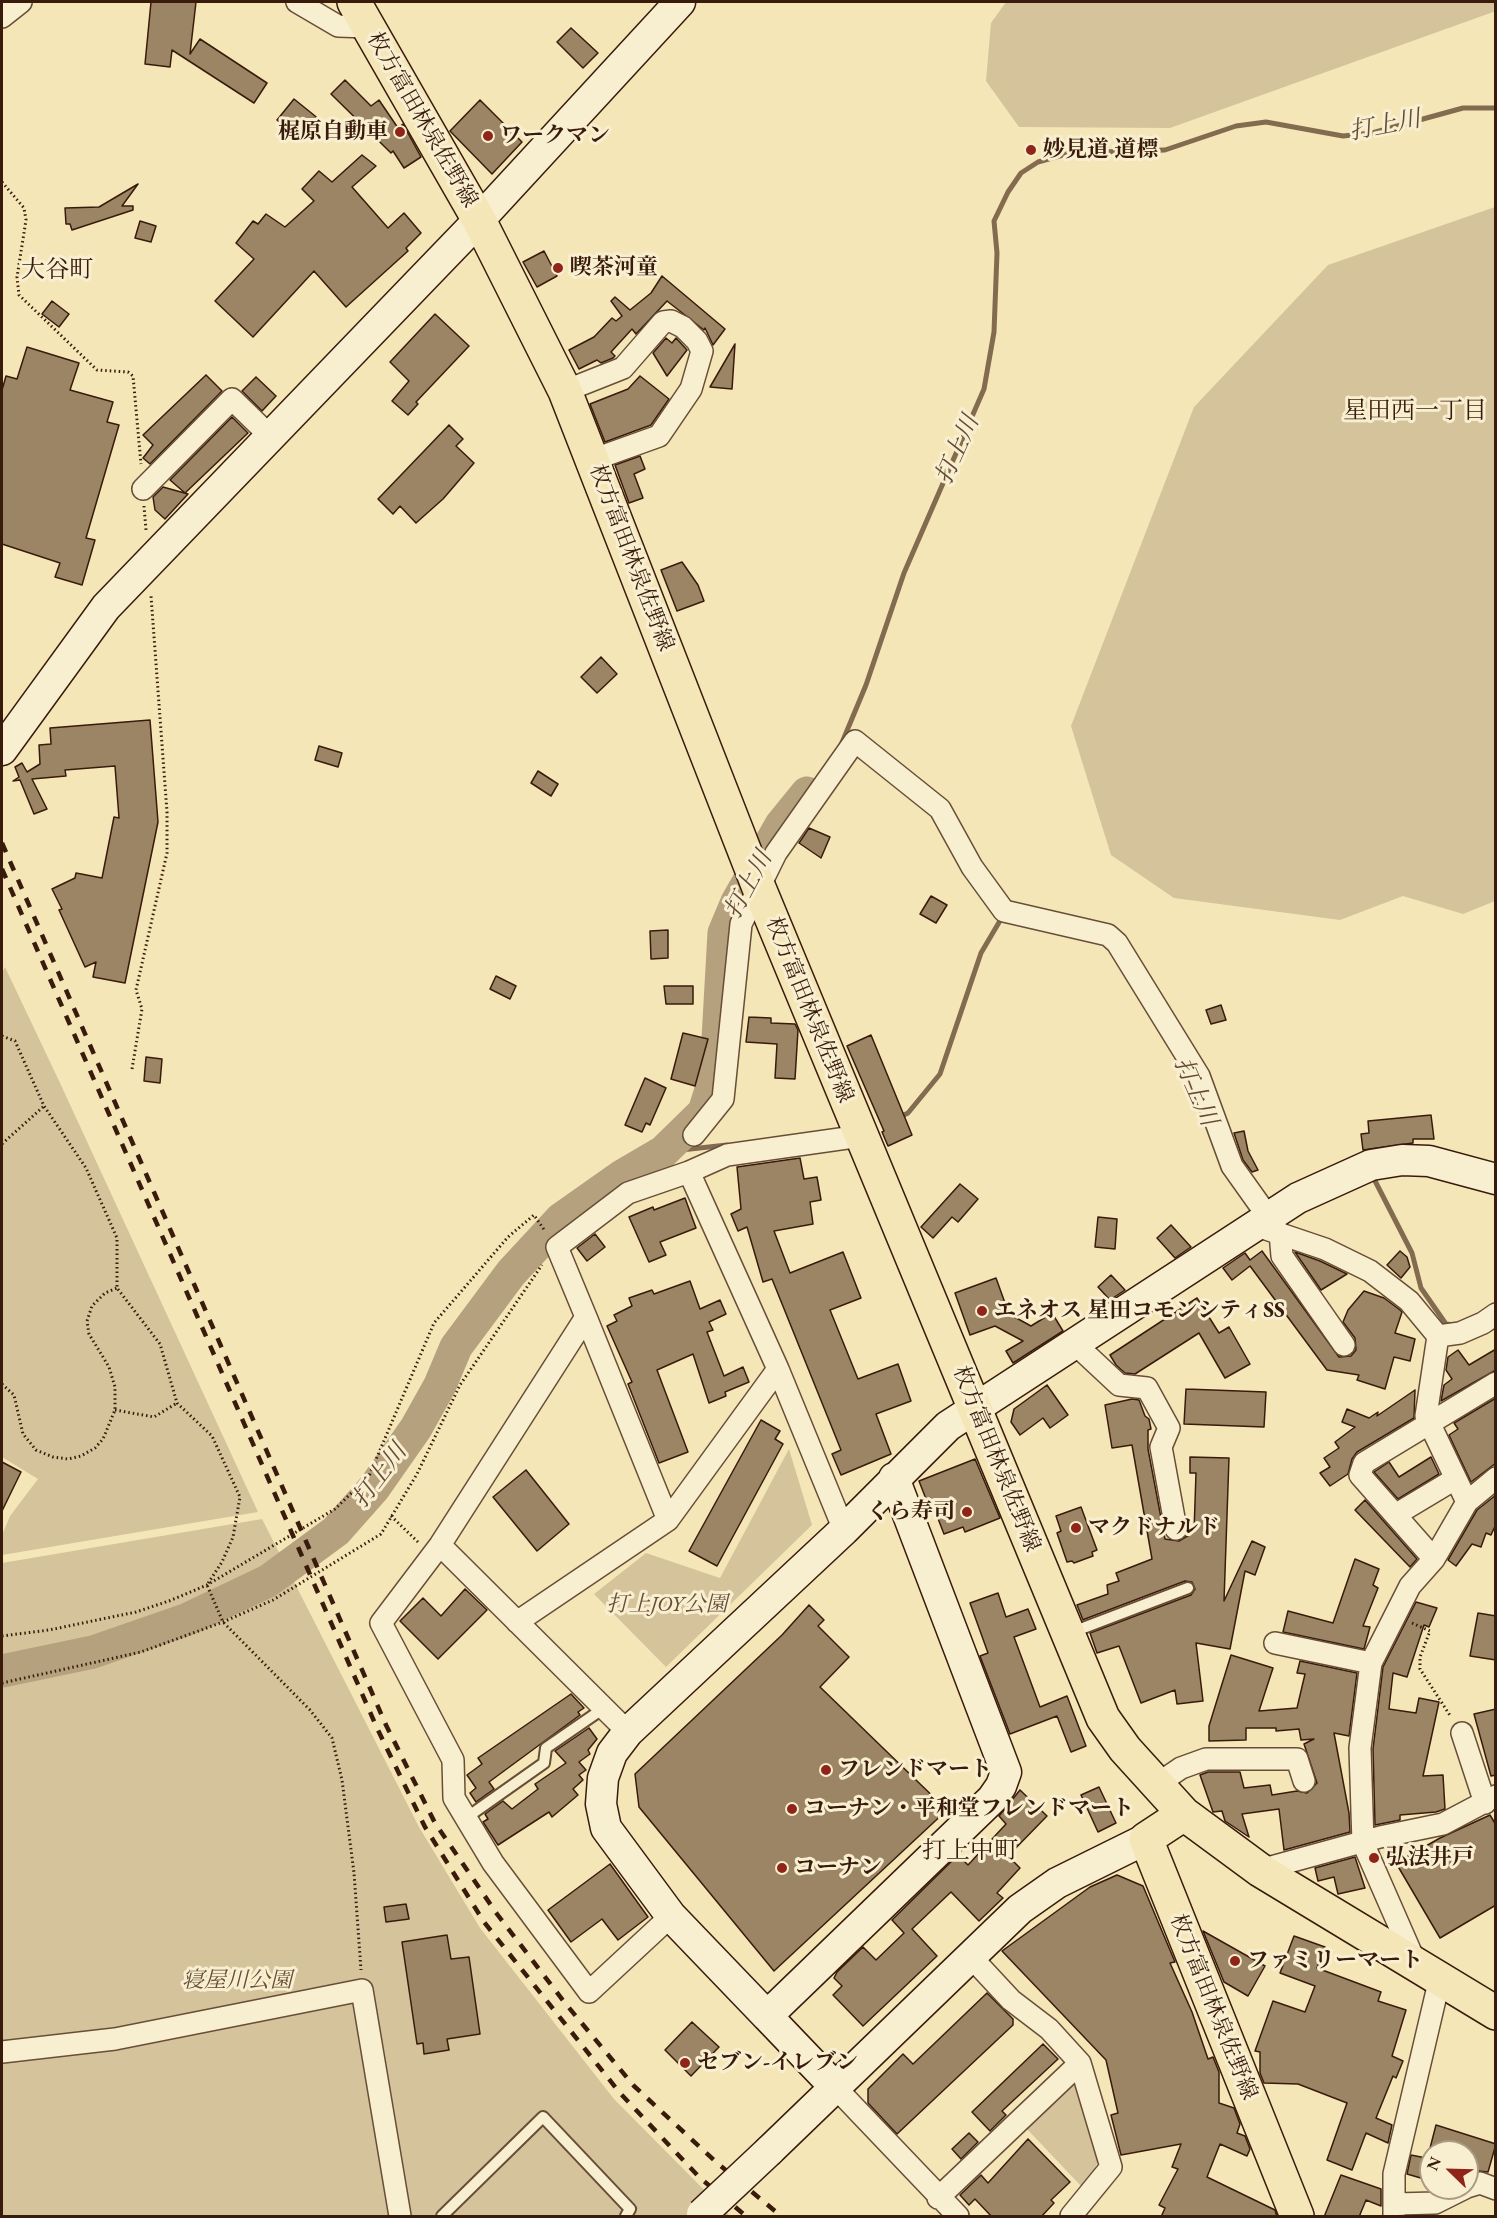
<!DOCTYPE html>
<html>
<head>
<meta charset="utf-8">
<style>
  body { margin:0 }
  #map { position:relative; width:1497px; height:2218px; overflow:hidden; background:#f5e6b8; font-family:"EB Garamond",serif }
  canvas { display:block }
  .frame { position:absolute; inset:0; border:3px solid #391b0c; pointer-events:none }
  .north { position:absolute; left:1419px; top:2140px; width:60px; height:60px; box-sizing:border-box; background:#f8efd1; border:2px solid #ac9a82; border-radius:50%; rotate:293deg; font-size:16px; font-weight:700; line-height:24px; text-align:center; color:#391b0c }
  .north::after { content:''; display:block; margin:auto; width:21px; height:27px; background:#8f2418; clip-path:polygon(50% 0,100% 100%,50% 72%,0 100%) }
</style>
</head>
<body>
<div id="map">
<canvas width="1497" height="2218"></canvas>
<div class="frame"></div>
<div class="north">N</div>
</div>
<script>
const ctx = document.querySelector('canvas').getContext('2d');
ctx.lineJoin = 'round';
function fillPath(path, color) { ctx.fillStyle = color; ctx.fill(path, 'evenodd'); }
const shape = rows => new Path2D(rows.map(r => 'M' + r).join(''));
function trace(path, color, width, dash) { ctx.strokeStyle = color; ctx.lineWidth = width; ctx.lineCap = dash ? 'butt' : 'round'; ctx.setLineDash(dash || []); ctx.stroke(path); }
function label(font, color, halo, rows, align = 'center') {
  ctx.font = font + ' "EB Garamond","Noto Serif JP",serif'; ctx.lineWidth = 6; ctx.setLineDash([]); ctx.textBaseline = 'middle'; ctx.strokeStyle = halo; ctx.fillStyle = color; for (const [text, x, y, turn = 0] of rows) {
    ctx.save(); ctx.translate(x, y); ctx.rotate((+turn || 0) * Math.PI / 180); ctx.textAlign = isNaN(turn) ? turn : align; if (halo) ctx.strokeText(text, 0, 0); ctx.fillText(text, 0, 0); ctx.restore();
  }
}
const green = shape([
  [1006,2,1495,2,1496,11,1170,128,1019,127,986,81,991,23],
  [1495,207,1495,901,1463,914,1403,896,1340,920,1174,898,1111,855,1071,726,1194,407,1328,265],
  [5,967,60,1083,258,1512,2,1555,2,1535,10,1516,38,1479,2,1457,2,973],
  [789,1449,812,1525,666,1667,594,1594,646,1553,720,1578],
  [262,1519,419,1827,480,1928,614,2099,730,2216,2,2216,2,1563],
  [1070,2084,1083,2088,1098,2161,1093,2173,1081,2186,1026,2128]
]);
const stream = shape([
  [841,745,866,685,904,573,984,389,994,332,997,253,994,221,1008,192,1021,173,1038,162,1070,153,1165,150,1236,126,1266,122,1343,136,1372,133,1463,108,1496,108],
  [900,1117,908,1113,940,1074,981,953,1001,919,1005,920],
  [663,1152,727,1145],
  [1372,1175,1412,1253,1421,1288,1446,1324,1455,1325]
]);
const river = shape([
  [2,1671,93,1652,188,1619,268,1581,336,1531,374,1488,416,1428,440,1385,456,1347,511,1273,561,1219,622,1176,663,1152,704,1112,716,1074,724,933,737,902,781,825,807,793]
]);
const building = shape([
  [151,2,196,2,190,54,200,39,267,83,254,103,172,50,170,67,145,64,151,2],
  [571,28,598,53,583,68,557,42,571,28],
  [345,80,371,106,379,100,398,128,403,124,421,157,404,168,393,151,391,153,331,94,345,80],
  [294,99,320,120,302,141,277,120,294,99],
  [480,100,522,142,492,174,450,131,480,100],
  [362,155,376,166,352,187,388,228,404,213,421,233,406,248,408,251,346,307,314,271,253,337,215,301,254,259,236,243,253,221,258,224,266,214,285,227,314,201,302,189,319,171,332,182,362,155],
  [138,184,122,206,133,206,133,210,72,230,70,224,66,224,65,208,99,207,138,184],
  [140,221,156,226,151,242,135,238,140,221],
  [544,251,557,276,537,287,523,262,544,251],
  [662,276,725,329,713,345,705,328,704,330,667,301,636,334,632,329,611,352,615,356,613,358,601,363,597,360,579,369,569,350,594,337,612,318,616,321,622,316,611,301,615,297,630,310,651,293,662,276],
  [52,301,69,314,59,327,42,314,52,301],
  [435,314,469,346,416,402,418,404,408,415,392,401,409,381,390,362,435,314],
  [666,338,672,343,676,338,687,350,667,376,653,353,666,338],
  [735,344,732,389,710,387,735,344],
  [27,347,79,363,70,390,113,402,107,422,119,425,86,538,95,540,82,585,55,577,60,563,2,544,2,390,6,376,17,379,27,347],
  [206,375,222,391,150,464,143,458,153,445,143,435,206,375],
  [640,376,669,399,651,425,605,442,590,404,628,389,640,376],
  [256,377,276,396,262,411,242,391,256,377],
  [232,417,248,433,185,493,170,480,232,417],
  [449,425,463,439,456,446,474,463,443,499,416,523,400,506,393,514,378,499,449,425],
  [640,456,645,469,634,474,643,498,629,503,615,465,640,456],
  [163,487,188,494,165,519,155,510,153,497,163,487],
  [682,562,698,585,704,601,677,611,661,570,682,562],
  [601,657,617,674,597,693,581,677,601,657],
  [150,720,158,822,125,983,93,977,96,962,85,967,59,910,62,909,52,889,75,878,76,873,102,878,114,817,119,818,115,766,65,770,66,776,32,779,47,809,34,814,20,780,13,781,19,777,15,767,22,763,27,772,40,764,39,745,51,744,50,728,150,720],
  [319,746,342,753,338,767,315,760,319,746],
  [538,771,558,784,551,796,531,783,538,771],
  [809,828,830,837,821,858,799,843,809,828],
  [931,896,947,905,936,923,920,914,931,896],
  [668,930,668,958,651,959,650,931,668,930],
  [496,976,516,986,510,999,490,989,496,976],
  [664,986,693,986,693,1004,666,1004,664,986],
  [1221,1005,1226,1020,1211,1024,1206,1010,1221,1005],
  [749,1017,771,1018,771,1023,795,1024,798,1030,795,1079,775,1078,777,1044,746,1042,749,1017],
  [683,1033,708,1039,695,1086,671,1079,683,1033],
  [871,1035,912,1135,888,1146,882,1132,884,1131,847,1046,871,1035],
  [146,1057,162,1059,160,1083,144,1081,146,1057],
  [645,1078,666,1088,650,1125,646,1123,642,1132,625,1125,645,1078],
  [1431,1115,1434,1139,1413,1139,1413,1143,1363,1150,1361,1134,1369,1133,1368,1121,1431,1115],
  [1244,1131,1248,1151,1258,1170,1252,1172,1243,1160,1234,1133,1244,1131],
  [800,1158,804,1179,817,1177,821,1200,810,1202,813,1224,774,1231,790,1273,843,1252,861,1298,830,1310,858,1379,898,1364,911,1401,876,1414,891,1454,841,1475,832,1454,841,1450,772,1279,763,1282,747,1227,738,1231,731,1214,741,1209,737,1167,800,1158],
  [960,1184,978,1199,958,1222,952,1217,933,1238,921,1227,960,1184],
  [685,1198,696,1228,660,1242,666,1255,649,1262,629,1217,653,1207,654,1210,685,1198],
  [1098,1217,1117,1219,1115,1249,1095,1247,1098,1217],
  [1171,1225,1191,1247,1175,1258,1157,1238,1171,1225],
  [595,1234,605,1247,587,1261,577,1248,595,1234],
  [1262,1251,1339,1357,1351,1356,1356,1350,1355,1338,1343,1322,1348,1310,1364,1291,1384,1298,1400,1310,1402,1312,1395,1333,1415,1339,1410,1361,1394,1357,1385,1389,1357,1380,1359,1375,1327,1370,1250,1266,1232,1280,1223,1268,1245,1253,1250,1260,1262,1251],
  [1400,1251,1407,1257,1410,1267,1401,1278,1387,1265,1400,1251],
  [1295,1252,1320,1261,1347,1274,1321,1290,1295,1252],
  [1111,1275,1125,1290,1110,1300,1098,1287,1111,1275],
  [996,1278,1009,1314,1031,1326,1052,1313,1063,1331,1013,1363,1006,1351,1023,1341,995,1326,970,1335,955,1293,996,1278],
  [690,1281,700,1309,720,1300,726,1314,709,1322,713,1330,707,1332,724,1376,743,1367,749,1382,725,1392,726,1396,709,1403,693,1354,657,1370,688,1452,659,1463,628,1384,632,1382,607,1326,617,1321,614,1315,632,1306,629,1298,652,1290,654,1294,690,1281],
  [1197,1298,1219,1333,1229,1327,1250,1364,1225,1378,1199,1333,1135,1374,1125,1373,1116,1365,1110,1355,1197,1298],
  [1496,1349,1496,1370,1441,1401,1444,1385,1452,1379,1446,1370,1448,1357,1458,1350,1469,1365,1496,1349],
  [1047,1385,1068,1415,1050,1428,1043,1418,1020,1435,1011,1422,1014,1409,1047,1385],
  [1186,1389,1266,1392,1264,1427,1184,1424,1186,1389],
  [1415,1390,1414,1418,1357,1452,1352,1459,1348,1474,1330,1486,1320,1473,1330,1467,1324,1458,1339,1448,1335,1442,1355,1427,1342,1422,1347,1409,1369,1418,1378,1412,1377,1416,1415,1390],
  [1496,1398,1496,1463,1471,1482,1449,1435,1458,1429,1454,1423,1496,1398],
  [1132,1399,1139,1400,1145,1416,1149,1419,1151,1429,1148,1430,1148,1449,1165,1539,1179,1541,1194,1532,1196,1473,1190,1473,1190,1457,1229,1458,1224,1601,1252,1541,1265,1547,1255,1575,1245,1571,1230,1649,1196,1643,1203,1701,1177,1704,1175,1690,1141,1703,1119,1646,1097,1653,1090,1633,1191,1595,1195,1589,1192,1582,1185,1581,1085,1619,1083,1620,1077,1605,1108,1594,1107,1585,1119,1581,1116,1573,1152,1559,1132,1445,1112,1448,1105,1405,1132,1399],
  [761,1420,780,1431,775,1439,783,1444,717,1566,689,1551,761,1420],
  [1431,1457,1439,1474,1398,1499,1374,1472,1389,1462,1399,1477,1431,1457],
  [975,1459,1000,1518,965,1532,963,1527,944,1534,930,1498,926,1499,919,1481,975,1459],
  [2,1462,21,1472,2,1511,2,1462],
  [526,1470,569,1524,537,1551,493,1497,526,1470],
  [1496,1495,1496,1524,1491,1535,1486,1533,1481,1547,1472,1544,1456,1566,1448,1560,1477,1510,1496,1495],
  [1365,1500,1417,1559,1410,1567,1355,1510,1365,1500],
  [1081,1507,1097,1550,1092,1552,1093,1556,1074,1563,1072,1561,1067,1562,1057,1533,1061,1531,1056,1516,1081,1507],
  [1355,1559,1379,1569,1373,1585,1378,1588,1363,1626,1370,1627,1364,1649,1283,1632,1288,1611,1333,1623,1355,1559],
  [465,1589,487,1610,438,1659,400,1621,423,1598,441,1616,465,1589],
  [998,1593,1006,1617,1028,1609,1036,1629,1014,1637,1040,1707,1067,1696,1086,1746,1071,1752,1057,1716,1010,1734,980,1656,988,1653,970,1603,998,1593],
  [1416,1602,1437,1608,1429,1627,1424,1625,1407,1677,1393,1673,1389,1709,1416,1713,1419,1698,1439,1702,1423,1776,1443,1775,1445,1809,1436,1812,1400,1815,1400,1820,1375,1825,1373,1749,1383,1667,1416,1602],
  [809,1605,824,1620,818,1626,849,1657,820,1687,947,1810,774,1971,639,1807,635,1774,782,1635,809,1605],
  [1478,1613,1496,1616,1496,1660,1470,1656,1478,1613],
  [1231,1655,1273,1668,1259,1711,1297,1708,1305,1674,1297,1673,1300,1661,1357,1673,1349,1736,1334,1733,1349,1813,1350,1832,1284,1850,1279,1809,1242,1814,1249,1837,1225,1821,1222,1811,1213,1812,1200,1775,1208,1772,1240,1772,1244,1788,1270,1785,1272,1795,1297,1791,1307,1793,1317,1783,1304,1744,1314,1739,1301,1740,1299,1729,1276,1731,1276,1728,1246,1728,1246,1740,1209,1741,1209,1726,1231,1655],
  [571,1694,584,1708,578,1712,580,1715,489,1782,494,1789,476,1802,470,1793,476,1788,467,1775,482,1764,478,1758,571,1694],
  [1496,1709,1496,1775,1491,1776,1474,1714,1496,1709],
  [589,1728,597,1739,588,1750,590,1754,579,1762,586,1770,579,1775,583,1780,573,1789,578,1795,552,1817,549,1812,498,1845,483,1822,488,1819,485,1814,503,1801,512,1809,538,1789,535,1784,566,1763,555,1751,589,1728],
  [1099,1787,1116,1823,1098,1832,1081,1795,1099,1787],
  [1020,1790,1047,1816,1008,1856,1020,1868,997,1893,1003,1898,979,1921,951,1892,912,1929,937,1956,863,2026,833,1995,842,1986,834,1978,837,1972,863,1947,876,1960,904,1933,892,1920,958,1855,968,1865,1006,1824,999,1816,1020,1790],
  [1490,1815,1496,1825,1496,1905,1440,1938,1396,1863,1440,1838,1490,1815],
  [1355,1857,1365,1888,1338,1894,1334,1877,1318,1881,1315,1868,1355,1857],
  [610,1864,648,1917,618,1940,602,1919,571,1942,548,1910,610,1864],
  [1117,1875,1143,1886,1175,1962,1170,1963,1192,2012,1208,2059,1213,2057,1219,2072,1219,2103,1234,2108,1240,2124,1237,2133,1245,2136,1250,2149,1247,2156,1220,2144,1207,2177,1275,2210,1277,2217,1161,2217,1165,2208,1159,2205,1178,2169,1172,2167,1181,2144,1121,2155,1111,2115,1118,2113,1106,2060,1002,1951,1090,1887,1117,1875],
  [406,1904,409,1919,386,1922,384,1907,406,1904],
  [1203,1931,1265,1966,1248,1996,1224,1982,1203,1931],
  [447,1935,451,1959,469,1957,480,2034,447,2039,449,2050,424,2054,423,2043,417,2044,402,1942,447,1935],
  [1294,1936,1325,1947,1317,1968,1381,1992,1378,2001,1406,2010,1392,2056,1403,2061,1396,2078,1393,2076,1376,2118,1392,2125,1388,2143,1366,2133,1352,2170,1327,2160,1347,2103,1298,2084,1264,2083,1260,2073,1260,2052,1255,2051,1273,2001,1305,2012,1315,1986,1280,1973,1294,1936],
  [987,1993,1013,2019,1013,2025,897,2134,868,2103,868,2089,903,2054,913,2064,987,1993],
  [692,2022,719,2047,691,2076,665,2050,692,2022],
  [1043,2044,1058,2059,1002,2111,1006,2115,990,2131,972,2112,1043,2044],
  [1436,2125,1496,2144,1488,2172,1468,2170,1471,2157,1467,2156,1467,2152,1429,2152,1436,2125],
  [969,2133,978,2142,961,2159,952,2149,969,2133],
  [1028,2139,1070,2182,1051,2200,1054,2203,1041,2217,992,2217,975,2199,969,2205,960,2195,981,2175,988,2183,1028,2139],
  [1411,2155,1431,2159,1431,2181,1407,2174,1411,2155],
  [1341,2175,1381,2189,1381,2206,1366,2200,1359,2217,1324,2217,1341,2175]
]);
const path = shape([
  [2,182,24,208,26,220,17,277,19,295,97,370,128,372,133,376,141,464],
  [144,506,146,530],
  [2,1036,15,1041,44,1106,86,1168,117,1238,117,1288,160,1344,177,1403,212,1436,240,1497,233,1537,222,1562,207,1585,223,1622,310,1710,332,1738,342,1780,354,1873,361,1970],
  [132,1069,142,1009,136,990,167,853,167,812,151,596],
  [2,1144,44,1106],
  [2,1384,14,1395,23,1434,36,1450,53,1457,68,1459,81,1456,95,1448,103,1439,115,1410,115,1387,109,1367,89,1334,87,1321,92,1306,105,1293,117,1288],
  [115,1410,154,1417,177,1403],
  [391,1516,418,1542],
  [1412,1623,1430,1631,1420,1657,1420,1669,1451,1717],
  [2,1636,49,1630,136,1612,169,1601,207,1585,335,1509,369,1476,434,1323,508,1237,534,1215,545,1231],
  [2,1683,141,1652,223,1622,273,1600,381,1534,417,1474,460,1385,542,1265]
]);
const lane = shape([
  [1070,1633,1188,1588],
  [466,1818,544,1763,546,1748,604,1708],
  [442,2216,543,2117,630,2209,626,2216]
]);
const street = shape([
  [297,2,338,26,368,27],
  [2,17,21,2],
  [565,391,623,368,663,322,671,321,683,327,697,341,702,351,691,389,659,436,592,460],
  [143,489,232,399,270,436],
  [694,1135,723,1099,741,924,776,853,855,741,940,809,972,867,1004,911,1108,935,1117,943,1199,1076,1232,1166,1269,1218],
  [1257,1226,1325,1249,1370,1271,1409,1301,1438,1336,1426,1416,1467,1502,1434,1559,1410,1586,1371,1663,1360,1748,1363,1843,1416,1964],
  [1280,1233,1282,1256,1344,1345],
  [586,1317,668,1520,778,1369],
  [1438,1336,1460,1333,1483,1323,1496,1314],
  [1074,1343,1119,1385,1147,1388,1169,1428,1161,1447,1176,1529],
  [1467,1502,1496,1478],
  [1395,1515,1455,1479],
  [844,1530,778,1369,689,1172,727,1155,861,1136],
  [440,1545,628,1732],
  [1434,1559,1360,1475,1364,1463,1496,1383],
  [517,1622,668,1520],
  [1275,1643,1371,1663],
  [1462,1733,1485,1803],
  [1156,1785,1181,1768,1206,1759,1297,1759,1304,1781],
  [1260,1870,1380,1837,1443,1824,1496,1796],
  [671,1916,589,1992,493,1863,454,1798,453,1760,381,1623,440,1545,586,1317,557,1247,628,1193,689,1172],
  [971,1957,1011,2000,1049,2029,1080,2063],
  [2,2052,115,2039,362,1990,400,2216],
  [834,2086,958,2216],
  [1467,2187,1480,2183,1496,2189],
  [938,2198,1080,2063,1111,2167,1071,2216],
  [1396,2204,1435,2203,1465,2188],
  [1394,2216,1394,2174,1440,1978]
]);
const secondary = shape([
  [2,750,106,607,479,220,680,2],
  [767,2016,671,1916,606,1828,601,1804,603,1778,612,1753,628,1732,844,1530,948,1426,1298,1198,1371,1165,1402,1160,1429,1161,1496,1179],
  [834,2086,767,2016,992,1799,1001,1786,1006,1772,894,1478],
  [769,2151,1020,1909,1057,1883,1146,1839]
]);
const primary = shape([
  [354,2,479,220,565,391,759,888,1103,1718,1125,1749,1184,1814,1260,1870,1496,2013],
  [1184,1814,1146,1839,1297,2216]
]);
const rail = shape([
  [2,843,386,1725,435,1823,497,1914,565,2003,634,2086,716,2162,781,2216],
  [2,869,377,1728,425,1827,484,1922,620,2093,700,2178,746,2216]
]);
const secondaryBridge = shape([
  [702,2214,769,2151]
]);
const markers = [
  [400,132,6,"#8f2418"],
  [488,136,6,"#8f2418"],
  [1031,150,6,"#8f2418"],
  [558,268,6,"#8f2418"],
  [982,1311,6,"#8f2418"],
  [967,1512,6,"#8f2418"],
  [1076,1528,6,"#8f2418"],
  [826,1770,6,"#8f2418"],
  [792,1809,6,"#8f2418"],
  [1374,1858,6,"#8f2418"],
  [782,1868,6,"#8f2418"],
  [1235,1961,6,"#8f2418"],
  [685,2063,6,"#8f2418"]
];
const streetNames = [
  ["枚方富田林泉佐野線",422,120,60],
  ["枚方富田林泉佐野線",631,558,69],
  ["枚方富田林泉佐野線",809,1010,68],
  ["枚方富田林泉佐野線",996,1459,68],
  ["枚方富田林泉佐野線",1213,2007,68]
];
const poiNames = [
  ["梶原自動車",388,132,"right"],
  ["ワークマン",500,136],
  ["妙見道 道標",1043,150],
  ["喫茶河童",570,268],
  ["エネオス 星田コモンシティSS",994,1311],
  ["くら寿司",955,1512,"right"],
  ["マクドナルド",1088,1528],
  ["フレンドマート",838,1770],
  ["コーナン・平和堂フレンドマート",804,1809],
  ["弘法井戸",1386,1858],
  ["コーナン",794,1868],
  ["ファミリーマート",1247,1961],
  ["セブン-イレブン",697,2063]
];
const parkNames = [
  ["打上JOY公園",667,1605],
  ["寝屋川公園",237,1981]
];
const waterNames = [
  ["打上川",1385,126,-11],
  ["打上川",958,450,-66],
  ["打上川",749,885,-62],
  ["打上川",1195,1092,66],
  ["打上川",380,1476,-53]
];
const neighbourhoodNames = [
  ["大谷町",57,270],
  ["星田西一丁目",1415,411],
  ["打上中町",970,1851]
];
fillPath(green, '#d5c39b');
trace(stream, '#836b50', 5);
trace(river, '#b5a17e', 33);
fillPath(building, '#9b8565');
trace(building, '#391b0c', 1.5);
trace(lane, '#684e37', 14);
trace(street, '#684e37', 24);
trace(secondary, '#391b0c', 33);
trace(primary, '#391b0c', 36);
trace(path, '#391b0c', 3, [1.5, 3]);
trace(lane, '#f8efd1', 10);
trace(street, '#f8efd1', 21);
trace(secondary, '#f8efd1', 30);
trace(primary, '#f5e6b8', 33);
trace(rail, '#391b0c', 4.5, [10, 10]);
trace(secondaryBridge, '#391b0c', 33, []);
trace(secondaryBridge, '#f8efd1', 30);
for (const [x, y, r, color] of markers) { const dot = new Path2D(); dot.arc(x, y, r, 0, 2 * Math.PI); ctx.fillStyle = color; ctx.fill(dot); trace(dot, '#f8efd1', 2); }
label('22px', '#391b0c', '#f8efd1', streetNames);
label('bold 22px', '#391b0c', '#f8efd1', poiNames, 'left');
label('italic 22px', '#684d37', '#f8efd1', parkNames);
label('italic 24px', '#644a34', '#f8efd1', waterNames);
label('24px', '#391b0c', '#f8efd1', neighbourhoodNames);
</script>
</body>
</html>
